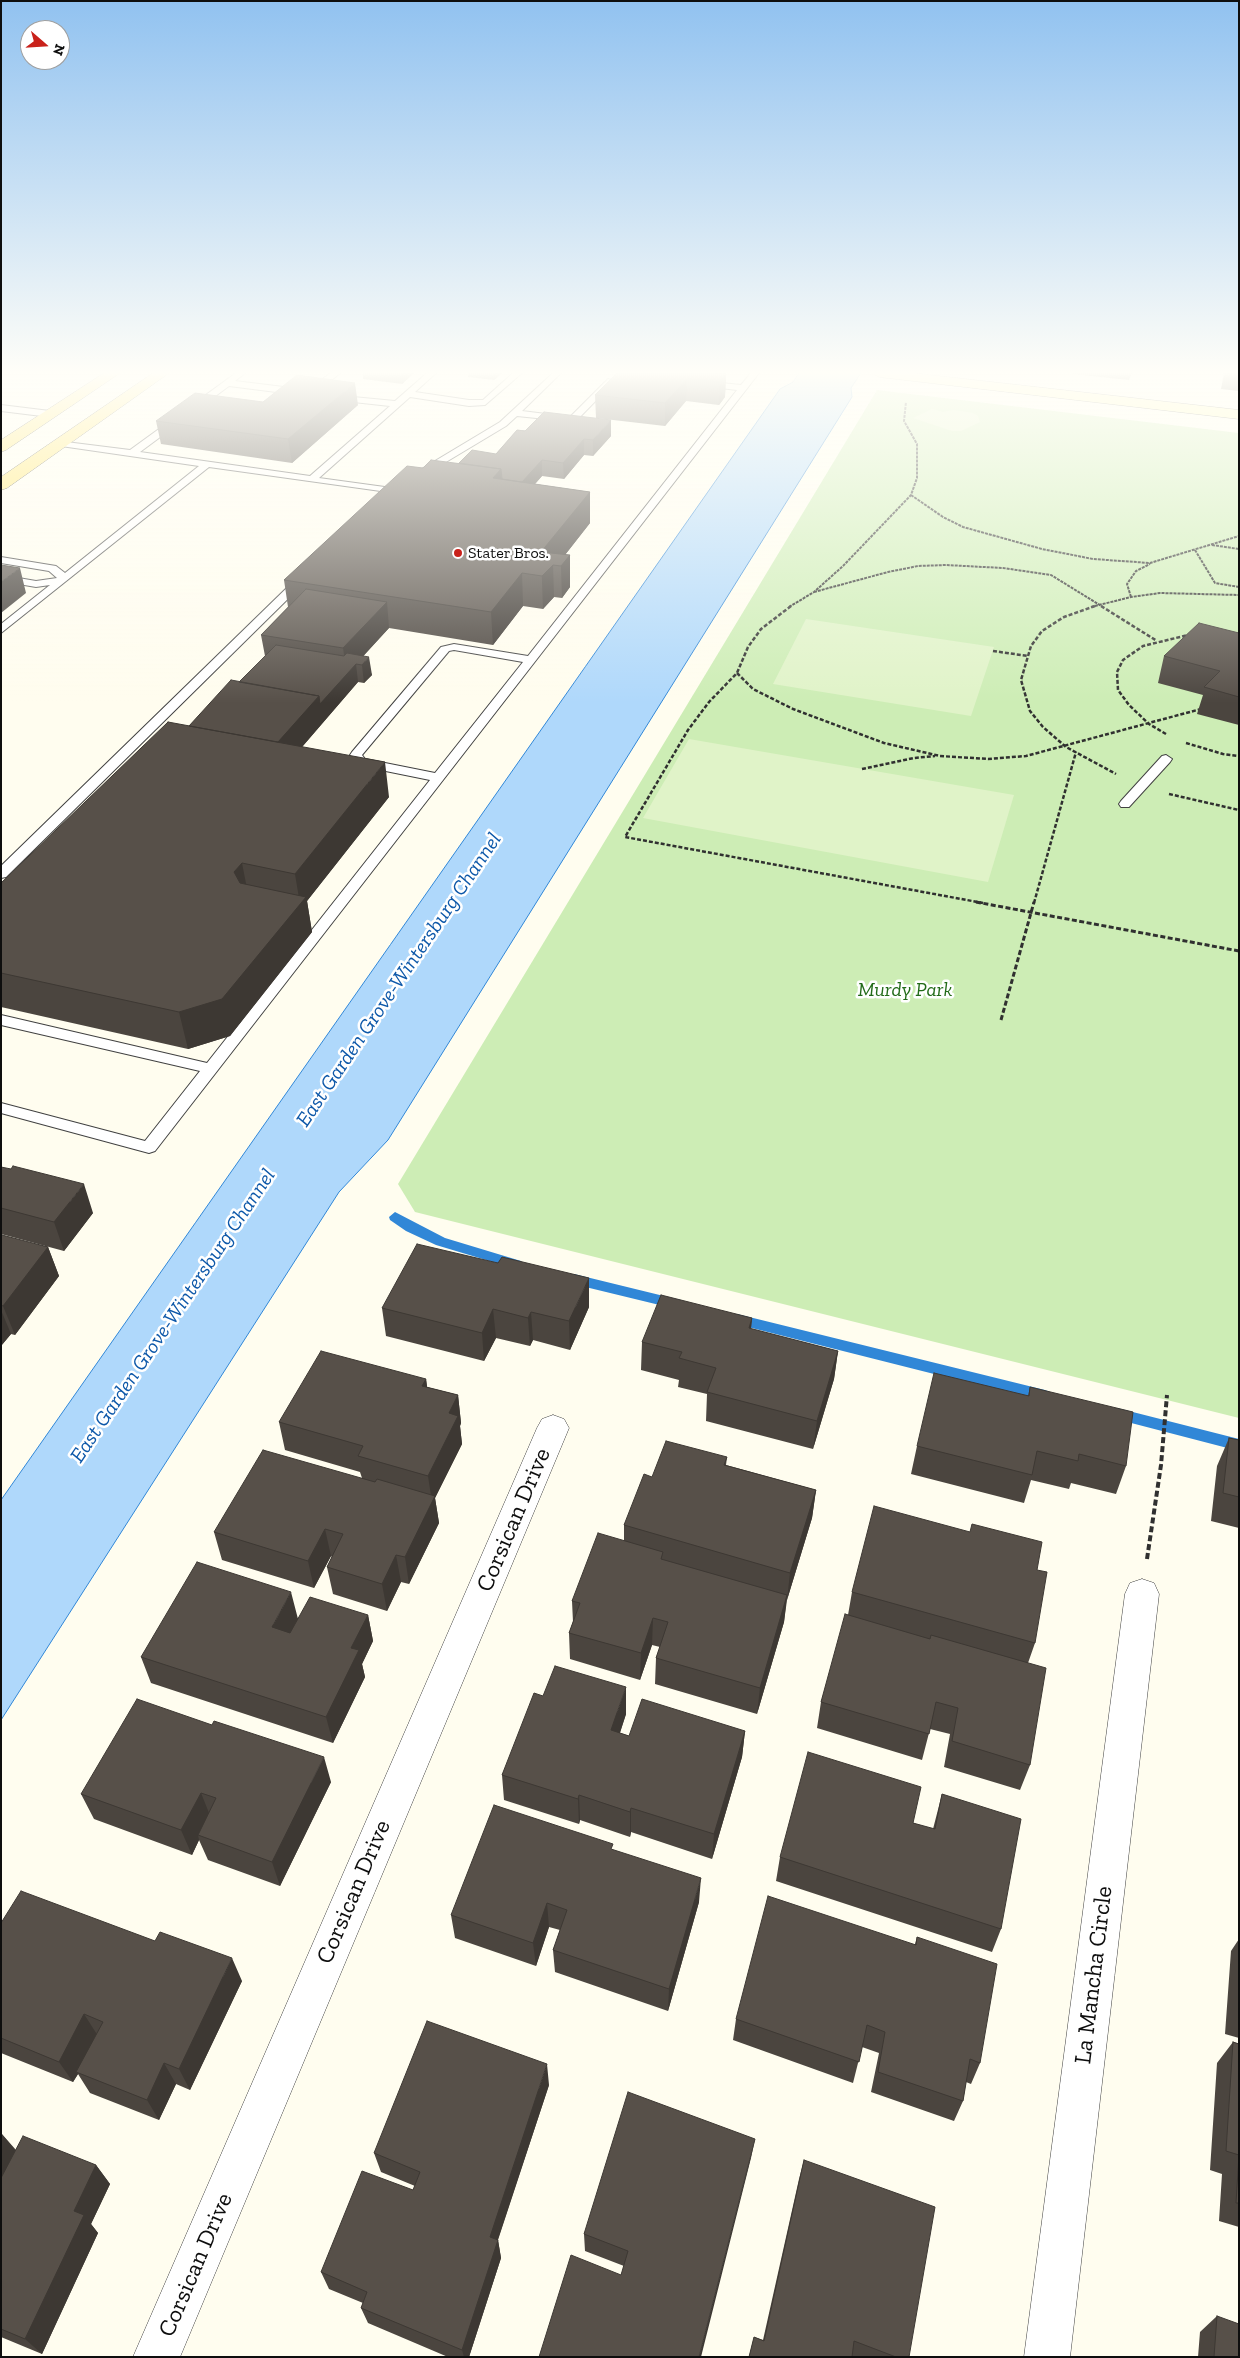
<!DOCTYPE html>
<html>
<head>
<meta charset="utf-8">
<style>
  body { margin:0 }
  #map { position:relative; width:1240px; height:2358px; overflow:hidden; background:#fffdef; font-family:"Zilla Slab",serif }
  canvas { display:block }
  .frame { position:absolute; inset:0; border:2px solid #0e0e0e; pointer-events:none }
  .north { position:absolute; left:20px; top:20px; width:50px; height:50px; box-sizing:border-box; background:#fff; border:1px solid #9f9f9f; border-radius:50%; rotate:109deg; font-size:14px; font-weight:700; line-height:20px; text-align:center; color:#0e0e0e }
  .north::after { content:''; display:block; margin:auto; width:18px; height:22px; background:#c9221b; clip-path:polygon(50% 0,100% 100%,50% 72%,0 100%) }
</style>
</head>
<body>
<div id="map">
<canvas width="1240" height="2358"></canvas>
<div class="frame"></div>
<div class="north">N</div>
</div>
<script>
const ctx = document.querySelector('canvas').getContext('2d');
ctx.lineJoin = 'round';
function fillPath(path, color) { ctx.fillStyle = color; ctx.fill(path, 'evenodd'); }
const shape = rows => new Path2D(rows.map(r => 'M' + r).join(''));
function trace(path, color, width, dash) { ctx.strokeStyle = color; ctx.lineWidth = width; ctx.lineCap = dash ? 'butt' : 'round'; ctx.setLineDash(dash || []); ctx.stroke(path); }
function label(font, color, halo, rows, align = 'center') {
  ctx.font = font + ' "Zilla Slab",serif'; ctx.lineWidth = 5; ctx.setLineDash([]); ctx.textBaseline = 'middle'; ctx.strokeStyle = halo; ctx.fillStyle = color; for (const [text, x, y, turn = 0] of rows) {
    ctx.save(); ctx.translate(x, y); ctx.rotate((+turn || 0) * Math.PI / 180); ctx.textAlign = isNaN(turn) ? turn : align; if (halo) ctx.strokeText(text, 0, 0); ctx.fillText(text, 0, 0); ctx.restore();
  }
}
const green = shape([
  [877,390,1239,433,1239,1418,415,1212,398,1184]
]);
const pitch = shape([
  [932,409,943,412,954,410,973,413,978,416,980,422,961,431,952,431,913,418],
  [806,619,994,647,971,716,773,684],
  [689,739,1014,795,988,882,643,818]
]);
const water = shape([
  [799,373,861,373,851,388,852,397,388,1140,339,1192,1,1720,1,1500,780,389,793,382,799,373]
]);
const stream = shape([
  [395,1212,445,1238,521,1261,523,1264,521,1267,516,1269,436,1245,406,1231,390,1220,389,1217,395,1212],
  [574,1274,676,1299,681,1300,683,1304,681,1308,676,1309,569,1283,567,1279,569,1275,574,1274],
  [737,1314,1045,1390,1050,1392,1052,1396,1050,1400,1045,1402,732,1323,730,1319,732,1315,737,1314],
  [1117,1408,1239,1439,1239,1451,1112,1418,1110,1414,1112,1410,1117,1408]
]);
const pathFar3 = shape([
  [911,495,943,517,963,527,1042,549,1093,559,1150,563,1239,536],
  [1212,545,1239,549],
  [1195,550,1215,583,1239,587],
  [814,592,888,572,918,566,946,565,1003,568,1051,575,1103,607],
  [1131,597,1127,584,1136,571,1150,564],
  [789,607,814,592,843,566,911,495,917,478,917,444,904,421,906,402],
  [1091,607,1131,597,1160,593,1239,595]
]);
const pathFar2 = shape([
  [791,606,761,629,748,647,737,673,709,702,688,730,625,837,983,903],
  [1095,606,1064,617,1042,631,1031,646,1021,680,1030,711,1043,727,1066,747,1116,774],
  [1101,606,1157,641],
  [993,651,1028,656],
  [737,673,753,689,793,709,884,743,940,756,988,759,1026,756,1201,709],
  [1166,734,1149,724,1129,705,1118,690,1117,672,1123,660,1143,646,1188,635],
  [1186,743,1223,754,1239,756],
  [862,769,914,758,935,756],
  [1169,794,1239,810],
  [1034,903,1076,752]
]);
const pathFar1 = shape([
  [976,902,1239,951],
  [1001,1020,1034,902]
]);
const path = shape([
  [1147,1559,1161,1465,1167,1395]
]);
const service = shape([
  [236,373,245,373,235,381,300,389,304,392,300,395,229,386,140,452,310,476,390,406,335,400,331,397,332,395,395,401,427,373,436,373,415,392,469,400,483,400,513,373,522,373,485,405,469,406,410,397,319,478,392,488,397,491,395,493,209,467,1,633,1,624,50,585,36,587,1,581,1,575,36,581,57,578,49,571,1,563,1,557,56,566,65,573,199,466,61,446,58,445,58,441,130,450,236,373],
  [331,373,340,373,323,387,308,387,304,384,308,381,318,382,331,373],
  [553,373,561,373,522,411,570,417,608,379,615,381,575,422,517,416,506,426,426,474,420,474,420,470,500,422,553,373],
  [751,373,759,373,155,1151,149,1153,1,1113,1,1103,145,1141,200,1071,1,1025,1,1015,207,1063,430,780,356,765,350,755,352,752,441,647,454,644,528,656,737,390,704,386,701,385,701,381,741,385,751,373],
  [454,650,523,662,435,773,365,759,362,755,449,651,454,650],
  [1,405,50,411,54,414,50,417,1,411,1,405],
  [302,576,306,577,306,581,6,877,1,878,1,866,298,577,302,576],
  [1166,755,1172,759,1170,762,1129,807,1121,807,1119,804,1121,801,1162,756,1166,755]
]);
const minor = shape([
  [553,1415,564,1419,569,1428,180,2357,133,2357,537,1428,542,1419,553,1415],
  [1142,1579,1154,1583,1159,1594,1070,2357,1024,2357,1125,1594,1130,1583,1142,1579]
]);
const secondary = shape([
  [872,373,912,373,1239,410,1239,419,879,377,872,373]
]);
const primary = shape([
  [104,373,120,373,6,450,1,452,1,440,104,373],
  [153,373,169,373,7,488,1,490,1,477,153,373]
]);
const wall = shape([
  [363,373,414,373,402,384,363,379],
  [468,373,502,373,494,380,468,377],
  [617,373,726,374,725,397,719,405,686,401,665,426,596,418,595,395],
  [1072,373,1132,373,1129,380,1072,374],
  [1224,373,1239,373,1239,391,1221,389],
  [263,402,358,405,292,463,161,444,156,421],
  [517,430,611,436,593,456,584,455,564,479,542,476,535,484,590,492,590,523,565,555,570,555,570,587,562,598,554,597,543,609,523,606,493,645,389,628,363,656,372,675,364,683,358,682,302,747,389,797,307,901,312,932,230,1036,188,1049,1,1007,1,883,189,726,239,682,265,656,261,635,288,607,284,580,423,468,459,463,496,454],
  [1239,633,1239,725,1197,714,1203,695,1158,683,1164,656],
  [1,1167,93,1213,64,1251,1,1234],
  [1,1237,48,1247,59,1276,15,1335,11,1334,1,1346],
  [589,1307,570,1350,533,1340,530,1346,496,1338,484,1361,386,1336,382,1308],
  [752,1318,751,1329,838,1351,834,1379,813,1449,706,1421,707,1394,678,1387,679,1380,641,1370,642,1342],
  [426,1379,427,1387,458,1395,461,1423,460,1426,462,1444,435,1498,439,1523,409,1584,401,1582,387,1611,333,1594,327,1567,332,1557,331,1556,314,1588,222,1560,214,1532,362,1478,360,1472,285,1450,279,1422],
  [1030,1387,1126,1466,1116,1494,1071,1483,1069,1489,1031,1480,1024,1503,911,1474,917,1446,1028,1396],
  [1229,1438,1239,1440,1239,1528,1211,1521,1217,1466],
  [727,1457,726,1465,816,1490,812,1518,787,1600,784,1622,757,1714,655,1684,656,1658,660,1647,652,1645,640,1680,570,1659,569,1633,573,1622,572,1601,624,1541,624,1525,652,1477],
  [1037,1570,1035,1643,1028,1663,1030,1765,1020,1790,944,1767,950,1734,930,1729,922,1760,817,1728,821,1702,848,1615,852,1592],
  [368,1615,373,1641,362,1664,365,1677,333,1743,151,1683,141,1657,298,1618],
  [543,1696,626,1714,620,1733,629,1736,745,1731,742,1757,712,1859,631,1832,630,1837,580,1820,579,1824,504,1800,502,1775],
  [331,1782,280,1886,208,1860,199,1840,192,1855,94,1819,81,1794],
  [942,1794,1001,1929,992,1952,776,1881,780,1857,913,1823,933,1829],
  [613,1850,699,1902,668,2011,555,1972,553,1950,560,1930,549,1927,536,1966,455,1938,451,1915],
  [1,1923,242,1981,190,2090,176,2084,159,2120,90,2093,78,2074,73,2082,1,2053],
  [917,1937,980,2063,971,2084,966,2082,963,2101,954,2121,871,2092,879,2053,862,2047,853,2083,733,2040,736,2019,915,1944],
  [1239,1939,1239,2038,1225,2034,1231,1951],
  [1233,2042,1239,2044,1239,2227,1219,2221,1222,2174,1210,2170,1217,2063],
  [549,2085,498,2240,501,2258,469,2357,448,2357,368,2323,361,2308,363,2303,329,2289,321,2272,413,2190,415,2186,381,2172,374,2153],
  [1,2133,16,2150,96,2165,110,2184,91,2224,98,2233,42,2354,1,2337],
  [751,2158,621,2275,624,2266,585,2251,584,2234],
  [804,2160,909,2357,749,2357,754,2337,763,2340,799,2179],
  [1217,2316,1239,2357,1198,2357,1200,2332]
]);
const shadedWall = shape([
  [401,373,414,373,402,384],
  [493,373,502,373,494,380],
  [726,374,725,397,719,405,720,382],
  [687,379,686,401,665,426,665,403],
  [355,383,358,405,292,463,288,439],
  [611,420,611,436,593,456,593,440],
  [584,439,584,455,564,479,563,463],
  [542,460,542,476,519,502,519,485],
  [501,469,503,500,493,478],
  [590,492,590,523,557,565,553,565,554,597,543,609,541,552],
  [570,555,570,587,562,598,561,566],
  [20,568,26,593,1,613,1,582],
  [522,573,523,606,493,645,491,612],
  [387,602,389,628,347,674,343,648],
  [369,657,372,675,364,683,362,665],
  [356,664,358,682,277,776,272,748,319,696],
  [385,762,389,797,307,901,312,932,230,1036,188,1049,179,1012,300,904,295,874],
  [242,863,249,899,234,872],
  [84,1184,93,1213,64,1251,54,1222],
  [48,1247,59,1276,15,1335,3,1306],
  [589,1278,589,1307,570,1350,569,1321],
  [493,1309,496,1338,484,1361,482,1333],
  [1,1310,11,1334,1,1346],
  [531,1312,533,1340,530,1346,528,1318],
  [752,1318,749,1346,749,1328],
  [838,1351,834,1379,813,1449,817,1421],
  [426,1379,430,1408,422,1386],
  [458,1395,461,1423,460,1426,462,1444,435,1498,439,1523,409,1584,405,1557,432,1502,428,1476,449,1413],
  [816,1490,812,1518,787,1600,790,1573],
  [325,1529,331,1556,314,1588,308,1561],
  [396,1555,401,1582,387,1611,382,1584],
  [291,1592,298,1619,280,1654,272,1627],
  [787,1595,784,1622,757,1714,760,1688],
  [368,1615,373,1641,362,1664,365,1677,333,1743,326,1717,351,1648],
  [653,1618,652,1645,640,1680,641,1653],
  [626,1687,626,1714,612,1756,611,1730],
  [745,1731,742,1757,712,1859,714,1834],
  [324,1757,331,1782,280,1886,272,1862],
  [201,1793,211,1818,198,1835,199,1840,192,1855,181,1830],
  [579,1795,580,1820,579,1824,578,1799],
  [631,1808,631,1832,630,1837,630,1812],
  [701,1878,699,1902,668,2011,669,1989],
  [547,1903,549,1927,536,1966,533,1943],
  [232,1958,242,1981,190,2090,179,2069],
  [84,2014,98,2036,76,2072,78,2074,73,2082,59,2062],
  [164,2063,176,2084,159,2120,147,2100],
  [547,2064,549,2085,493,2254,490,2237],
  [1,2133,16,2151,1,2180],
  [755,2139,751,2158,701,2357,699,2357],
  [96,2165,110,2184,91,2224,98,2233,42,2354,25,2339,74,2211],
  [498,2240,501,2258,469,2357,464,2357,462,2350]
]);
const building = shape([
  [617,373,712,373,726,374,720,382,687,379,665,403,595,395,617,373],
  [1224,373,1239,373,1239,375,1224,373],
  [297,375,355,383,288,439,156,421,195,393,263,402,297,375],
  [544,412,611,420,593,440,584,439,563,463,542,460,522,482,502,479,501,469,459,463,472,450,496,454,517,430,525,431,544,412],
  [431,460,501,469,493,478,590,492,541,552,570,555,561,566,553,565,542,576,522,573,491,612,284,580,407,466,423,468,431,460],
  [1,565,20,568,1,582,1,565],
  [306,589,387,602,343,648,261,635,306,589],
  [1199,623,1239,633,1239,697,1204,687,1220,671,1164,656,1199,623],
  [276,645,344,656,347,653,369,657,362,665,356,664,320,704,319,696,239,682,276,645],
  [231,680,319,696,278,742,189,726,231,680],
  [168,722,385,762,295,874,242,863,234,872,240,883,306,897,222,999,179,1012,1,973,1,883,168,722],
  [13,1166,84,1184,54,1222,1,1208,1,1167,11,1169,13,1166],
  [2,1235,48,1247,3,1306,1,1305,1,1237,2,1235],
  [417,1244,498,1263,502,1257,589,1278,569,1321,531,1312,528,1318,493,1309,482,1333,382,1308,417,1244],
  [661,1295,752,1318,749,1328,838,1351,817,1421,707,1392,716,1368,679,1358,682,1352,642,1342,661,1295],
  [321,1351,426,1379,422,1386,458,1395,449,1413,458,1416,428,1476,358,1456,363,1446,279,1422,321,1351],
  [934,1373,1029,1396,1030,1387,1133,1412,1126,1466,1079,1454,1078,1461,1037,1451,1032,1475,917,1446,934,1373],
  [1229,1438,1239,1440,1239,1497,1223,1493,1229,1438],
  [666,1441,727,1457,724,1465,816,1490,790,1573,624,1525,644,1474,652,1477,666,1441],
  [263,1450,375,1482,377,1479,435,1496,405,1557,396,1555,382,1584,327,1567,343,1534,325,1529,308,1561,214,1532,263,1450],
  [874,1506,970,1532,972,1524,1042,1542,1037,1570,1047,1572,1035,1643,852,1592,874,1506],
  [598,1533,663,1552,661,1559,787,1595,760,1688,656,1658,668,1622,653,1618,641,1653,569,1633,580,1603,572,1601,598,1533],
  [197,1562,291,1592,272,1627,290,1633,310,1597,368,1615,351,1648,359,1650,326,1717,141,1657,197,1562],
  [845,1614,930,1639,931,1635,1046,1668,1030,1765,952,1741,958,1708,936,1702,929,1734,821,1702,845,1614],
  [555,1666,626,1687,611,1730,629,1736,642,1699,745,1731,714,1834,631,1808,630,1812,579,1795,578,1799,502,1775,534,1693,543,1696,555,1666],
  [137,1699,212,1725,214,1721,324,1757,272,1862,198,1835,216,1798,201,1793,181,1830,81,1794,137,1699],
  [808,1752,921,1787,913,1823,935,1829,942,1794,1021,1819,1001,1929,780,1857,808,1752],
  [494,1805,613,1844,611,1849,701,1878,669,1989,553,1950,567,1910,547,1903,533,1943,451,1915,494,1805],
  [21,1891,155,1941,160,1932,232,1958,179,2069,164,2063,147,2100,76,2072,103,2022,84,2014,59,2062,1,2038,1,1923,21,1891],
  [768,1896,916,1945,917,1937,997,1964,980,2063,970,2059,963,2101,878,2072,885,2032,867,2025,859,2062,736,2019,768,1896],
  [427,2021,547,2064,490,2237,498,2240,462,2350,361,2308,367,2292,321,2272,362,2171,413,2190,420,2172,374,2153,427,2021],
  [1233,2042,1239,2044,1239,2203,1236,2203,1239,2155,1226,2151,1233,2042],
  [628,2092,755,2139,699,2357,539,2357,571,2255,621,2275,628,2251,584,2234,628,2092],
  [23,2136,96,2165,74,2211,84,2215,25,2339,1,2329,1,2178,23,2136],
  [804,2160,935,2207,909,2357,896,2357,854,2341,852,2357,749,2357,754,2337,764,2341,804,2160],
  [1217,2316,1239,2324,1239,2357,1214,2357,1217,2316]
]);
const markers = [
  [458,553,5,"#c9221b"]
];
const farPoinames = [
  ["Stater Bros.",468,553]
];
const parkNames = [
  ["Murdy Park",905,990]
];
const waterNames = [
  ["East Garden Grove-Wintersburg Channel",399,980,-56],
  ["East Garden Grove-Wintersburg Channel",173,1316,-56]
];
const nearStreetnames = [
  ["Corsican Drive",514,1520,-67],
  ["Corsican Drive",354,1892,-67],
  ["La Mancha Circle",1094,1975,-83],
  ["Corsican Drive",196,2265,-67]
];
fillPath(green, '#cdedb5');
fillPath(pitch, '#e0f3c8');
fillPath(water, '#afd8fb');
trace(water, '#3187d7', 1);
fillPath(stream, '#3187d7');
trace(service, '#414141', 2);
trace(minor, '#414141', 1);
trace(secondary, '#303030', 1);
trace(primary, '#1f1f1f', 1);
trace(pathFar3, '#303030', 2, [3, 1]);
trace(pathFar2, '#303030', 2.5, [4, 2]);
trace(pathFar1, '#303030', 3, [5, 2.5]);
trace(path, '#303030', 4, [6, 3]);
fillPath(service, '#fff');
fillPath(minor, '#fff');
fillPath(secondary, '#fffdaa');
fillPath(primary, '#ffe55f');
fillPath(wall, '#4b453f');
fillPath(shadedWall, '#3d3833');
fillPath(building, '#575049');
trace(building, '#3d3833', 1);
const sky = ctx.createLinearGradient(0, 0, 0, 703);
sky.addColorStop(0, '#91c2f0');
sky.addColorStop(0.53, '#fffef8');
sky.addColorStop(1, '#fffef800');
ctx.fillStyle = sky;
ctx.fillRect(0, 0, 1240, 703);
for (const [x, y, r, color] of markers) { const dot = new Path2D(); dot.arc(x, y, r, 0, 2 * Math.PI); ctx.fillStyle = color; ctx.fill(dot); trace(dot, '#fff', 2); }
label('16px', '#0e0e0e', '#fff', farPoinames, 'left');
label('italic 20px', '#236b19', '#fff', parkNames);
label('italic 21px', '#0d58a9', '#fff', waterNames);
label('24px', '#0e0e0e', '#fff', nearStreetnames);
</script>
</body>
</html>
